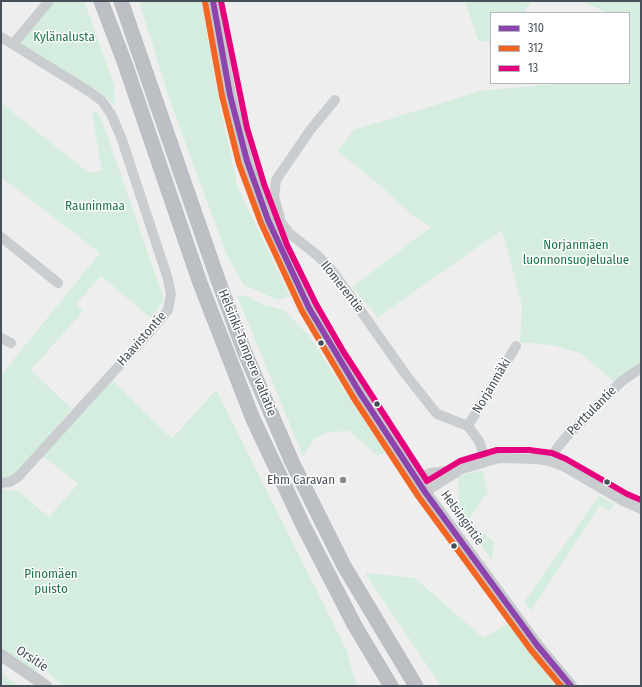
<!DOCTYPE html>
<html>
<head>
<meta charset="utf-8">
<style>
  body { margin:0 }
  #map { position:relative; width:642px; height:687px; overflow:hidden; background:#efeeee; font-family:"Fira Sans Condensed",sans-serif }
  canvas { display:block }
  .frame { position:absolute; inset:0; border:2px solid #475059; pointer-events:none }
  .legend { position:absolute; left:490px; top:12px; width:140px; height:72px; box-sizing:border-box; background:#fff; border:1px solid #b5b9bd; margin:0; padding:5px 7px; list-style:none; font-size:12px; color:#475059 }
  .legend li { display:flex; align-items:center; gap:8px; height:20px }
  .legend b { width:20px; border:1px solid #b5b9bd }
</style>
</head>
<body>
<div id="map">
<canvas width="642" height="687"></canvas>
<div class="frame"></div>
<ul class="legend">
<li><b style="height:5px;background:#8e44ad"></b>310</li>
<li><b style="height:5px;background:#f26522"></b>312</li>
<li><b style="height:5px;background:#e5007d"></b>13</li>
</ul>
</div>
<script>
const ctx = document.querySelector('canvas').getContext('2d');
ctx.lineJoin = 'round';
function fillPath(path, color) { ctx.fillStyle = color; ctx.fill(path, 'evenodd'); }
const shape = rows => new Path2D(rows.map(r => 'M' + r).join(''));
function trace(path, color, width, dash) { ctx.strokeStyle = color; ctx.lineWidth = width; ctx.lineCap = dash ? 'butt' : 'round'; ctx.setLineDash(dash || []); ctx.stroke(path); }
function label(font, color, halo, rows, align = 'center') {
  ctx.font = font + ' "Fira Sans Condensed",sans-serif'; ctx.lineWidth = 3; ctx.setLineDash([]); ctx.textBaseline = 'middle'; ctx.strokeStyle = halo; ctx.fillStyle = color; for (const [text, x, y, turn = 0] of rows) {
    ctx.save(); ctx.translate(x, y); ctx.rotate((+turn || 0) * Math.PI / 180); ctx.textAlign = isNaN(turn) ? turn : align; if (halo) ctx.strokeText(text, 0, 0); ctx.fillText(text, 0, 0); ctx.restore();
  }
}
const green = shape([
  [54,1,84,1,114,85,115,105,95,88,87,87,19,44],
  [139,1,201,1,218,97,238,188,290,296,278,300,244,285,227,256,170,101],
  [465,1,532,1,523,13,491,13,491,41,489,42,478,40],
  [582,1,641,1,641,361,615,382,580,353,551,345,520,342,522,306,502,230,378,317,352,287,431,227,411,214,380,185,337,151,354,130,481,91,565,83,629,83,629,13,607,13],
  [1,103,89,173,102,170,92,114,97,112,103,123,164,300,151,318,101,276,76,304,83,311,31,370,72,409,12,478,5,478,1,476,1,375,100,253,1,177],
  [237,296,247,296,261,304,284,310,311,338,334,375,385,452,378,456,349,431,327,432,313,440,305,455,303,456],
  [111,379,172,439,216,390,346,649,357,686,63,686,40,666,35,672,1,648,1,489,18,491,49,517,78,484,43,456],
  [482,470,488,492,468,520,494,542,492,560,459,516,458,476],
  [599,496,614,504,609,511,600,505,531,611,524,602],
  [365,573,415,578,483,638,508,624,556,686,441,686],
  [1,673,20,686,1,686]
]);
const minor = shape([
  [1,37,90,92,102,101,111,114,121,137,167,276,171,294,168,310,147,335,18,477,10,482,1,483],
  [13,44,49,1],
  [335,100,311,129,276,180,274,196,281,222,289,233,318,256,334,273,406,375,437,414,468,426,479,441,486,461],
  [1,237,58,283],
  [1,338,11,343],
  [468,426,516,346],
  [550,461,557,448,568,435,622,381,641,368],
  [416,478,431,473,462,469,499,458,537,459,550,461,563,466,623,501,641,509],
  [425,492,457,472]
]);
const major = shape([
  [213,1,230,95,247,161,268,220,309,308,360,393,425,492,537,645,571,686],
  [1,655,46,686]
]);
const highway = shape([
  [101,1,124,61,200,283,253,419,303,525,355,626,391,686],
  [121,1,217,277,245,353,292,462,344,566,416,686]
]);
const bus1 = shape([
  [213,1,230,95,247,161,268,220,309,308,360,393,425,492,537,645,571,686]
]);
const bus2 = shape([
  [205,2,222,96,239,164,261,223,302,311,353,397,418,496,531,650,561,686]
]);
const bus3 = shape([
  [221,1,247,128,264,184,287,245,316,304,343,351,427,481,460,461,497,450,529,450,552,453,566,459,627,494,641,500]
]);
const markers = [
  [321,343,3.5,"#475059"],
  [377,404,3.5,"#475059"],
  [343,480,4,"#82878d"],
  [607,482,3.5,"#475059"],
  [454,546,3.5,"#475059"]
];
const parkNames = [
  ["Kylänalusta",64,37],
  ["Rauninmaa",95,206],
  ["Norjanmäen",576,245],
  ["luonnonsuojelualue",576,260],
  ["Pinomäen",51,574],
  ["puisto",51,589]
];
const streetNames = [
  ["Ilomerentie",342,287,52],
  ["Haavistontie",142,339,-49],
  ["Helsinki-Tampere valtatie",247,353,68],
  ["Norjanmäki",492,386,-59],
  ["Perttulantie",592,411,-45],
  ["Helsingintie",462,518,54],
  ["Orsitie",32,659,34]
];
const poiNames = [
  ["Ehm Caravan",335,480]
];
fillPath(green, '#d4edde');
trace(highway, '#b4b8bd', 15);
trace(minor, '#cacdcf', 10);
trace(major, '#c6c9cc', 12);
trace(highway, '#bcc0c4', 14);
trace(bus1, '#8e44ad', 6);
trace(bus2, '#f26522', 6);
trace(bus3, '#e5007d', 6);
for (const [x, y, r, color] of markers) { const dot = new Path2D(); dot.arc(x, y, r, 0, 2 * Math.PI); ctx.fillStyle = color; ctx.fill(dot); trace(dot, '#fff', 1.5); }
label('13px', '#1c764a', '#fff', parkNames);
label('13px', '#475059', '#fff', streetNames);
label('13px', '#475059', '#fff', poiNames, 'right');
</script>
</body>
</html>
